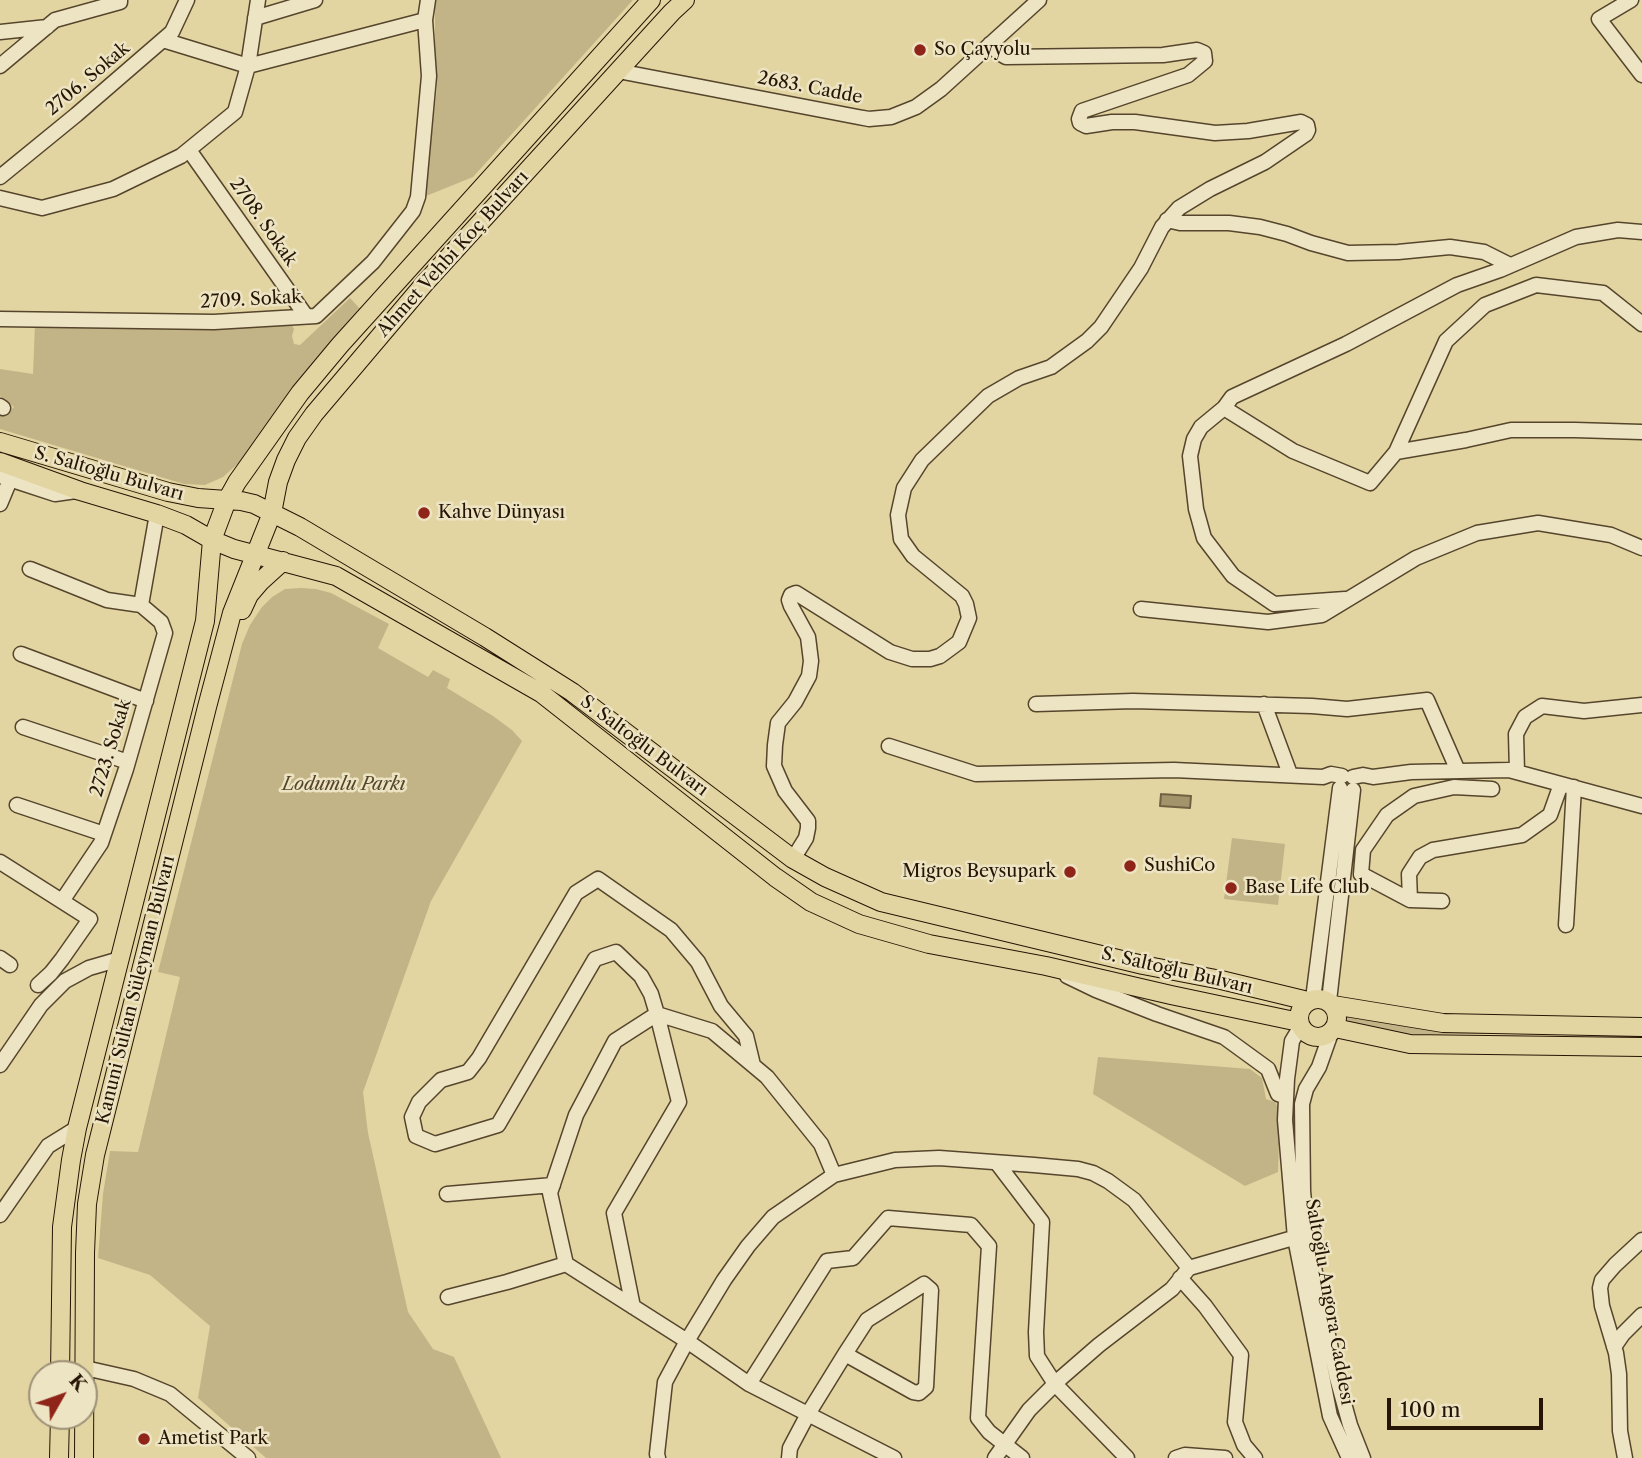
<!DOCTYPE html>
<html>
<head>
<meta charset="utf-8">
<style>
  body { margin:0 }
  #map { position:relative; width:1642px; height:1458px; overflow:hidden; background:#e3d5a2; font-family:"Libre Caslon Text",serif }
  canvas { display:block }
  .north { position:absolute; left:28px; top:1360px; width:70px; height:70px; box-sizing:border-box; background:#ede4c3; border:2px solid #9d9177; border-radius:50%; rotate:50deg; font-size:19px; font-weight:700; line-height:28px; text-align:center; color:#261504 }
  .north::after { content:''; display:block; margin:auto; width:24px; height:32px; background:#8f2418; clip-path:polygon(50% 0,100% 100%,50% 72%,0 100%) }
  .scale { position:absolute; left:1387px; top:1398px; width:156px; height:32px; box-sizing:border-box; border:4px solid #261504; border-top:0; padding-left:9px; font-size:21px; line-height:24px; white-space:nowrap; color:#261504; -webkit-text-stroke:5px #ede4c3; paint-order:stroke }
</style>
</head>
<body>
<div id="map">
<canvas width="1642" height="1458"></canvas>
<div class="north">K</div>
<div class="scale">100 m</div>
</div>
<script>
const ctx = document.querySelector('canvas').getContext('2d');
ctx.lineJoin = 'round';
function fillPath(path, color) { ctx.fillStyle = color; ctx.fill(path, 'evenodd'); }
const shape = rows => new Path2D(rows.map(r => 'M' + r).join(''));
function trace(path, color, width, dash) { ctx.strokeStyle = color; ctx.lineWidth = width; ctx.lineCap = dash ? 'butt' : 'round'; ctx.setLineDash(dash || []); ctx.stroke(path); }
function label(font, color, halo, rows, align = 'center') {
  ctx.font = font + ' "Libre Caslon Text",serif'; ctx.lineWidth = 5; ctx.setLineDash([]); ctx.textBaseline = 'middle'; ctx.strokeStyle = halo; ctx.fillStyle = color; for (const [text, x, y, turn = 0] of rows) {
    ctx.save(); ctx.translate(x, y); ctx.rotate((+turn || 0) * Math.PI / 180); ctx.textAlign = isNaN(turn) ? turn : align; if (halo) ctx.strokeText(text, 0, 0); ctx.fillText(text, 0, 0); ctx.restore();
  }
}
const green = shape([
  [435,0,633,0,473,177,421,198,427,176,437,87,435,70],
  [350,298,363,312,325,348,242,460,223,477,205,485,184,484,0,429,0,412,5,415,14,407,0,396,0,369,33,374,35,324,291,323,294,329,292,336,294,344,300,345],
  [301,588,316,589,331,593,389,624,378,648,428,677,433,670,450,679,447,688,493,716,512,730,522,741,431,901,363,1092,368,1133,408,1312,433,1349,454,1357,501,1458,266,1458,198,1398,210,1326,150,1275,98,1258,103,1194,110,1151,138,1152,180,977,158,972,242,644,250,625,262,607,272,597,285,589],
  [1232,838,1285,844,1278,905,1224,899],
  [1344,1012,1642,1034,1459,1034,1400,1035,1344,1022],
  [1098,1057,1250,1069,1262,1078,1266,1099,1275,1102,1280,1111,1278,1172,1245,1186,1093,1094]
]);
const water = shape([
  [1161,794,1191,796,1190,808,1160,806,1161,794]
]);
const minor = shape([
  [1631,0,1599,19,1642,75],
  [255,18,315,0],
  [0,32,47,27],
  [163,40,248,66,425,20],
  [0,66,55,20,120,2,120,0],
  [618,71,858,117,869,119,891,117,916,107,941,89,1039,0],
  [189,150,306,316],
  [0,177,76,115,172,32,187,0],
  [0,198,42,208,113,189,181,156,235,112,248,66,258,0],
  [1167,220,1180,223,1229,223,1260,227,1287,234,1311,243,1348,253,1398,252,1450,247,1484,252,1510,265],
  [1642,232,1618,230,1576,237,1500,270,1457,285,1346,344,1232,397,1224,408,1293,451,1370,483,1396,452,1446,341,1485,305,1536,285,1603,293,1642,324],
  [0,319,214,322,316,316,373,262,413,211,418,197,429,76,425,20,428,0],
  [0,406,3,408],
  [1224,408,1201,427,1194,439,1190,456,1196,509,1204,538,1233,576,1274,604,1345,599],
  [1396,452,1466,440,1511,430,1575,430,1642,432],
  [0,476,55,494,76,491],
  [0,504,10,480],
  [30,569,107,600,141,605],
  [141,605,157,514],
  [1141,609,1268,622,1322,615,1416,558,1477,533,1538,523,1611,535,1642,548],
  [21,654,146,701],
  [1036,704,1133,701,1312,706,1347,709,1427,700,1458,771],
  [1264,704,1290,774],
  [23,727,128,762],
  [889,746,976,774,1174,770,1323,777,1331,774,1342,776],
  [1517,772,1516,734,1525,717,1542,706,1584,711,1642,705],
  [1353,777,1363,775,1373,777,1411,772,1509,770,1642,806],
  [17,805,104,834],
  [793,859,806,838,808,828,808,821,785,791,774,766,775,745,778,723,795,702,809,676,811,661,808,637,791,606,789,600,791,595,796,593,890,652,912,659,930,659,940,656,959,642,969,618,966,604,962,596,913,556,901,539,898,515,904,488,922,460,988,396,1019,378,1051,367,1087,341,1101,327,1141,268,1162,227,1179,208,1210,189,1265,162,1306,134,1308,130,1307,125,1301,122,1248,131,1215,133,1135,122,1112,122,1086,126,1080,123,1079,119,1082,111,1188,75,1205,61,1204,53,1197,50,1163,55,1006,57,999,53,990,44],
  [0,862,90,919,62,959,51,973,38,985],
  [1410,900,1361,874,1363,850,1387,815,1414,796,1454,787,1492,789],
  [62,901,101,843,126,769,165,633,161,622,141,605],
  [1442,901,1410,900,1409,874,1420,857,1433,850,1522,835,1550,815,1561,784],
  [1566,925,1574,787],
  [0,958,10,965],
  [1067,976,1096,990,1157,1014,1224,1037,1268,1069,1278,1094,1286,1097],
  [1313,999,1340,788],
  [1329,1001,1353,790],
  [1301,1026,1292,1041,1287,1079,1285,1120,1295,1238,1330,1416,1349,1458],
  [1331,1033,1319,1067,1306,1089,1302,1104,1303,1191,1307,1234,1337,1378,1350,1425,1363,1458],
  [0,1065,41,1005,65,981,89,968,120,959],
  [997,1163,1042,1222,1036,1332,1037,1356,1055,1384,1127,1458],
  [447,1194,553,1185],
  [0,1215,48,1146,77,1128],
  [1180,1278,1205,1306,1241,1355,1235,1422,1244,1445,1255,1458],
  [448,1297,507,1282,566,1264],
  [633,1307,614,1213,679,1102,657,1014,651,994,641,976,616,952,595,959,498,1125,435,1144,416,1136,412,1117,419,1102,441,1080,468,1072,479,1058,576,893,598,879,671,930,698,962,721,1006,746,1036,753,1065],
  [1614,1347,1623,1334,1642,1315],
  [85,1368,134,1379,170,1394,248,1458],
  [749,1384,827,1261,853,1258,888,1218,971,1225,989,1246,978,1418,989,1432,1022,1458],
  [658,1458,657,1454,665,1382,687,1341,566,1264,550,1193,576,1115,615,1041,657,1014,712,1031,767,1077,821,1144,834,1175],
  [789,1458,790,1448,808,1414,845,1354,867,1320,924,1284,931,1290,926,1387,919,1393,913,1392,845,1354],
  [894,1458,749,1384,687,1341,724,1280,748,1246,773,1217,834,1175,895,1160,939,1158,1034,1165,1078,1169,1093,1173,1108,1181,1134,1200,1189,1268,1307,1234],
  [995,1458,1029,1410,1061,1378,1099,1345,1172,1289,1189,1268],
  [1176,1458,1185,1455,1225,1458],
  [1625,1458,1620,1431,1619,1374,1616,1353,1602,1306,1600,1288,1602,1280,1615,1265,1642,1240]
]);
const major = shape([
  [0,442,168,492,198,498,241,501,254,504,300,527,485,637,572,692,793,859,825,877,881,902,1143,965,1221,980,1308,1001],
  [0,462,80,491,157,514,186,525,212,540,234,549,336,576,541,693,775,877,811,902,859,924,929,944,1046,966,1171,995,1299,1022],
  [242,610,249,595,261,581,283,561],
  '1299 1018a19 19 0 1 1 38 0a19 19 0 1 1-38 0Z',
  [1333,1005,1443,1023,1642,1027],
  [1335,1028,1410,1044,1642,1047],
  [60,1374,62,1227,71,1160,77,1128,205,621,212,540,227,500,237,482,300,393,340,345,651,0],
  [59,1458,60,1416],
  [84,1458,85,1253,87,1204,95,1155,207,707,232,613,272,513,278,482,286,460,297,438,314,414,425,283,672,12,685,0]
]);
const markers = [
  [920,50,7,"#8f2418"],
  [424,513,7,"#8f2418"],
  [1130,866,7,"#8f2418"],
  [1070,872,7,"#8f2418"],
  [1231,888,7,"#8f2418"],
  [144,1439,7,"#8f2418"]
];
const poiNames = [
  ["So Çayyolu",934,50],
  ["Kahve Dünyası",438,513],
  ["SushiCo",1144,866],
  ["Migros Beysupark",1056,872,"right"],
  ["Base Life Club",1245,888],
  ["Ametist Park",158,1439]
];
const streetNames = [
  ["2706. Sokak",88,79,-40],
  ["2683. Cadde",810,88,11],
  ["2708. Sokak",263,222,55],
  ["Ahmet Vehbi Koç Bulvarı",453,254,-48],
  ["2709. Sokak",251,300,-3],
  ["S. Saltoğlu Bulvarı",109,474,16],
  ["S. Saltoğlu Bulvarı",644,746,37],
  ["2723. Sokak",111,748,-73],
  ["S. Saltoğlu Bulvarı",1177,971,13],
  ["Kanuni Sultan Süleyman Bulvarı",136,990,-76],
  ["Saltoğlu Angora Caddesi",1329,1302,80]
];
const parkNames = [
  ["Lodumlu Parkı",344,785]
];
fillPath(green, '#c3b487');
fillPath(water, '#a3946c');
trace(water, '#716142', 2);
trace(minor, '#55452c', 17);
trace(major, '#261504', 20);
trace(minor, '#ede4c3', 14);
trace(major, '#e3d5a2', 18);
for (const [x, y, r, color] of markers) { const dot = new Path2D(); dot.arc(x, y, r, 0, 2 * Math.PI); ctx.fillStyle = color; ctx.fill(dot); trace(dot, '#ede4c3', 2.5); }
label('18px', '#261504', '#ede4c3', poiNames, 'left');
label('18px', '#261504', '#ede4c3', streetNames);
label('italic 18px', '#55452b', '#ede4c3', parkNames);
</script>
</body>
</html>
